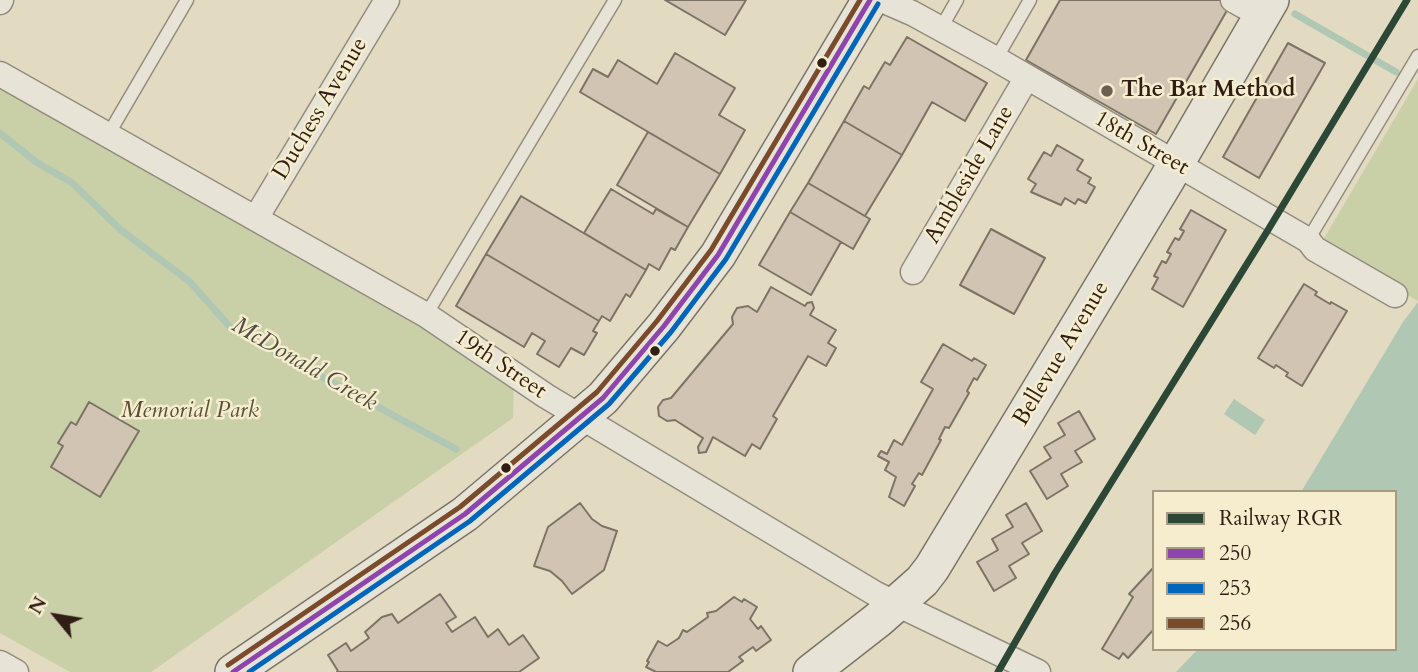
<!DOCTYPE html>
<html>
<head>
<meta charset="utf-8">
<style>
  body { margin:0 }
  #map { position:relative; width:1418px; height:672px; overflow:hidden; background:#e2dbc1; font-family:Cardo,serif }
  canvas { display:block }
  .legend { position:absolute; left:1152px; top:490px; width:245px; height:161px; box-sizing:border-box; background:#f5edce; border:2px solid #a69a83; margin:0; padding:9px 12px; list-style:none; font-size:21px; color:#301d13 }
  .legend li { display:flex; align-items:center; gap:14px; height:35px }
  .legend b { width:35px; border:2px solid #a69a83 }
  .north { position:absolute; left:21px; top:581px; width:70px; height:70px; -webkit-text-stroke:5px #f5edce; paint-order:stroke; rotate:300deg; font-size:19px; font-weight:700; line-height:28px; text-align:center; color:#301d13 }
  .north::after { content:''; display:block; margin:auto; width:24px; height:32px; background:#301d13; clip-path:polygon(50% 0,100% 100%,50% 72%,0 100%) }
</style>
</head>
<body>
<div id="map">
<canvas width="1418" height="672"></canvas>
<ul class="legend">
<li><b style="height:9px;background:#2c4736"></b>Railway RGR</li>
<li><b style="height:9px;background:#8e44ad"></b>250</li>
<li><b style="height:9px;background:#0065bd"></b>253</li>
<li><b style="height:9px;background:#7a4b2a"></b>256</li>
</ul>
<div class="north">N</div>
</div>
<script>
const ctx = document.querySelector('canvas').getContext('2d');
ctx.lineJoin = 'round';
function fillPath(path, color) { ctx.fillStyle = color; ctx.fill(path, 'evenodd'); }
const shape = rows => new Path2D(rows.map(r => 'M' + r).join(''));
function trace(path, color, width, dash) { ctx.strokeStyle = color; ctx.lineWidth = width; ctx.lineCap = dash ? 'butt' : 'round'; ctx.setLineDash(dash || []); ctx.stroke(path); }
function label(font, color, halo, rows, align = 'center') {
  ctx.font = font + ' Cardo,serif'; ctx.lineWidth = 5; ctx.setLineDash([]); ctx.textBaseline = 'middle'; ctx.strokeStyle = halo; ctx.fillStyle = color; for (const [text, x, y, turn = 0] of rows) {
    ctx.save(); ctx.translate(x, y); ctx.rotate((+turn || 0) * Math.PI / 180); ctx.textAlign = isNaN(turn) ? turn : align; if (halo) ctx.strokeText(text, 0, 0); ctx.fillText(text, 0, 0); ctx.restore();
  }
}
const green = shape([
  [1418,79,1418,301,1325,246,1323,240],
  [0,86,514,377,513,418,151,672,70,672,0,633]
]);
const water = shape([
  [1418,302,1418,672,1176,672,1198,649,1395,649,1395,492,1301,492,1403,322],
  [1234,399,1265,420,1255,435,1224,414]
]);
const stream = shape([
  [1295,14,1396,72],
  [0,133,36,162,71,182,121,230,189,281,231,328,456,449]
]);
const building = shape([
  [665,0,746,0,725,35,665,0],
  [1060,0,1233,0,1156,134,1026,60,1060,0],
  [907,37,987,83,965,121,932,102,902,155,844,121,864,86,869,89,885,62,890,65,907,37],
  [1288,43,1325,63,1259,178,1223,157,1288,43],
  [675,53,735,88,719,115,745,130,720,174,580,92,593,69,608,77,618,60,657,84,675,53],
  [844,121,902,155,865,216,808,183,844,121],
  [648,132,720,174,688,227,617,185,648,132],
  [1057,145,1083,160,1077,170,1091,178,1088,183,1095,187,1086,203,1078,199,1075,204,1065,198,1061,205,1031,192,1036,184,1028,179,1044,152,1051,156,1057,145],
  [808,183,870,219,853,249,790,212,808,183],
  [611,189,653,214,656,209,688,227,675,250,671,248,659,270,649,264,646,270,584,233,611,189],
  [521,196,646,270,630,297,626,294,610,321,602,316,599,321,486,254,521,196],
  [1191,210,1226,230,1183,307,1152,289,1158,278,1154,276,1162,261,1166,263,1171,254,1167,252,1175,238,1179,240,1184,231,1180,229,1191,210],
  [790,212,841,242,811,295,759,265,790,212],
  [991,229,1045,258,1014,314,960,285,991,229],
  [486,254,599,321,593,331,597,333,584,355,571,348,559,367,537,354,545,341,532,333,524,347,456,306,486,254],
  [1304,284,1317,292,1315,295,1330,304,1331,302,1347,311,1302,386,1286,376,1288,373,1276,365,1274,368,1258,358,1304,284],
  [771,287,805,306,807,303,812,302,814,308,810,315,836,330,828,343,836,348,826,366,808,356,773,416,777,419,760,449,752,444,745,456,713,437,706,452,699,453,698,447,703,438,675,420,667,421,659,416,658,407,663,400,671,398,733,324,732,317,737,308,748,306,757,312,771,287],
  [943,344,972,361,974,358,986,365,977,380,974,378,967,391,969,393,949,428,945,427,939,439,941,440,922,475,919,473,912,484,915,486,904,506,889,497,896,477,885,470,889,462,878,456,881,451,887,454,894,440,902,445,933,389,921,382,943,344],
  [89,402,139,431,100,497,51,467,63,446,58,443,71,422,76,425,89,402],
  [1079,411,1095,439,1075,451,1082,462,1061,474,1068,486,1047,499,1030,471,1051,458,1044,447,1065,435,1058,423,1079,411],
  [580,503,592,519,602,526,617,531,604,570,572,594,562,581,550,571,534,566,548,527,580,503],
  [1026,503,1042,531,1022,543,1029,554,1009,566,1016,578,994,591,977,562,998,550,992,539,1013,527,1006,515,1026,503],
  [1154,567,1154,629,1128,658,1123,653,1119,659,1102,649,1133,597,1129,594,1154,567],
  [440,594,456,617,446,623,452,632,475,617,488,637,498,629,509,645,523,635,539,658,519,672,337,672,338,671,328,655,346,643,351,651,369,638,365,632,382,617,392,614,398,623,440,594],
  [734,597,742,602,744,599,757,607,750,619,758,629,761,626,771,640,756,651,753,647,739,657,743,661,728,672,656,672,646,667,649,662,647,661,658,641,667,646,679,638,683,630,687,632,708,617,707,613,716,611,734,597]
]);
const lane = shape([
  [941,28,957,0],
  [996,59,1030,0],
  [108,135,187,0],
  [1308,240,1418,56],
  [426,315,615,0]
]);
const street = shape([
  [882,0,912,13,996,59,1308,240,1315,249,1395,295],
  [1233,0,1262,16],
  [0,2,1,0],
  [0,74,426,315,546,396,876,594,1038,672],
  [256,218,387,0],
  [913,272,1027,77],
  [0,663,16,672]
]);
const secondary = shape([
  [233,672,465,514,603,398,664,326,718,255,870,0],
  [811,672,879,619,922,581,932,568,1166,181,1271,0]
]);
const bus1 = shape([
  [233,672,465,514,603,398,664,326,718,255,870,0]
]);
const bus2 = shape([
  [249,672,470,521,609,404,671,332,726,259,878,4]
]);
const bus3 = shape([
  [228,665,460,507,597,392,657,321,711,250,860,0]
]);
const rail1 = shape([
  [998,672,1055,573,1268,230,1407,0]
]);
const markers = [
  [822,63,6,"#301d13"],
  [1107,91,7,"#6e6050"],
  [655,351,6,"#301d13"],
  [506,468,6,"#301d13"]
];
const poiNames = [
  ["The Bar Method",1121,91]
];
const streetNames = [
  ["Duchess Avenue",321,109,-59],
  ["18th Street",1141,144,30],
  ["Ambleside Lane",970,175,-60],
  ["Bellevue Avenue",1062,354,-59],
  ["19th Street",500,365,34]
];
const parkNames = [
  ["Memorial Park",190,412]
];
const waterNames = [
  ["McDonald Creek",304,365,30]
];
fillPath(green, '#c9cfa7');
fillPath(water, '#b0c7b3');
trace(stream, '#b0c7b3', 7);
fillPath(building, '#d2c4b3');
trace(building, '#7b7466', 2);
trace(lane, '#948d7e', 15);
trace(street, '#948d7e', 27);
trace(secondary, '#7b7466', 38);
trace(lane, '#e7e4d7', 12);
trace(street, '#e7e4d7', 24);
trace(secondary, '#e7e4d7', 35);
trace(bus1, '#8e44ad', 5);
trace(bus2, '#0065bd', 5);
trace(bus3, '#7a4b2a', 5);
trace(rail1, '#2c4736', 7);
for (const [x, y, r, color] of markers) { const dot = new Path2D(); dot.arc(x, y, r, 0, 2 * Math.PI); ctx.fillStyle = color; ctx.fill(dot); trace(dot, '#f5edce', 2.5); }
label('bold 23px', '#301d13', '#f5edce', poiNames, 'left');
label('23px', '#301d13', '#f5edce', streetNames);
label('italic 23px', '#584f39', '#f5edce', parkNames);
label('italic 24px', '#504d41', '#f5edce', waterNames);
</script>
</body>
</html>
